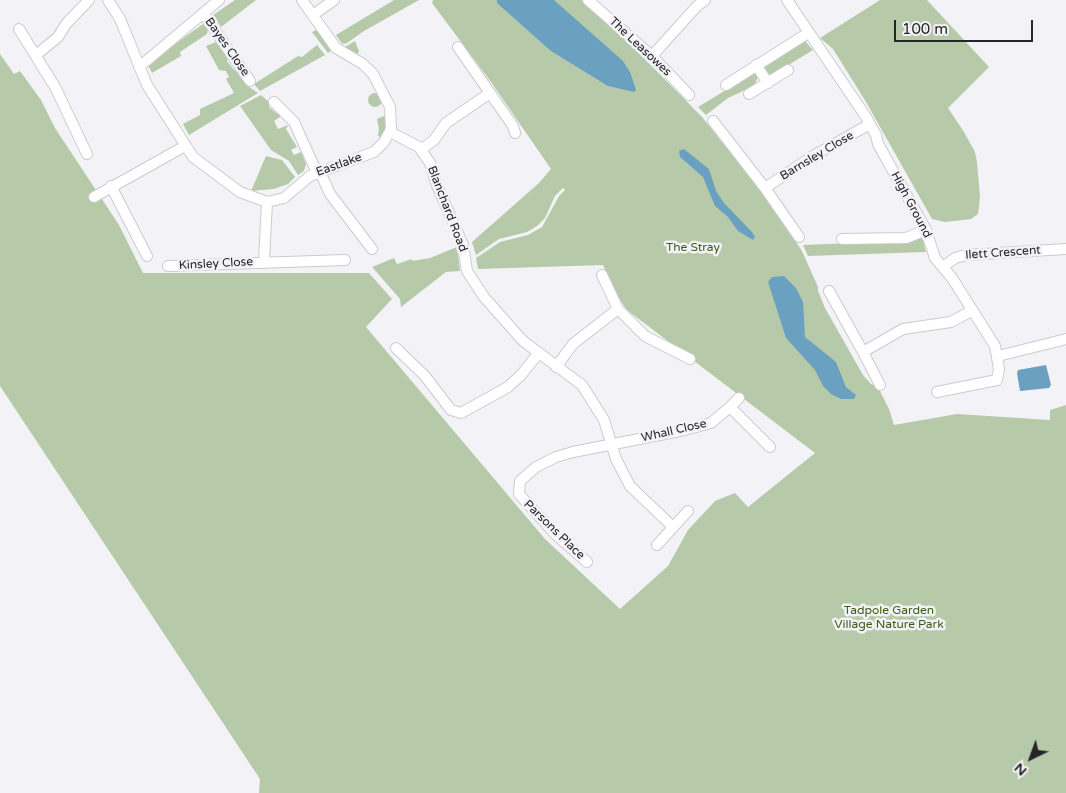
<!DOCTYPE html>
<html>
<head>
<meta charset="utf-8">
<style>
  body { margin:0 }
  #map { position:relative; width:1066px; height:793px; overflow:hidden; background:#f3f3f7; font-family:"Varela Round",sans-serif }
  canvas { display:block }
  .north { position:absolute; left:1006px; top:733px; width:50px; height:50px; -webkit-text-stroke:4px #f3f3f7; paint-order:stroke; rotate:222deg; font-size:14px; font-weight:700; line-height:20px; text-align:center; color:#252527 }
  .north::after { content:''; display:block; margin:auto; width:18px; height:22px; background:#252527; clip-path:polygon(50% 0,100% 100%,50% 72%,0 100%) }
  .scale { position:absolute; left:894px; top:20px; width:139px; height:22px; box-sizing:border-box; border:2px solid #252527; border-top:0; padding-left:6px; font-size:15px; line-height:18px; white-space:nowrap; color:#252527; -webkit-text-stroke:4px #f3f3f7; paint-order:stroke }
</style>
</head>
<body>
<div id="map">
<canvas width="1066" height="793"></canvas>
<div class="north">N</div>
<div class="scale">100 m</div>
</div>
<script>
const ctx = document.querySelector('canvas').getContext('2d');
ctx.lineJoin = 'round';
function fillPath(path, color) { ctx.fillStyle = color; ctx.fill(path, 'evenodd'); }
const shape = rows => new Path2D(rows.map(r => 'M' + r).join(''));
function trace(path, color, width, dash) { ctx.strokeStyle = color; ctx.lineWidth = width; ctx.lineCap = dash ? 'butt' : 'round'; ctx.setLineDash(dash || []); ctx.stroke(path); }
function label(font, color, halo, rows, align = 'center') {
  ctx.font = font + ' "Varela Round",sans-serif'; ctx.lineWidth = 5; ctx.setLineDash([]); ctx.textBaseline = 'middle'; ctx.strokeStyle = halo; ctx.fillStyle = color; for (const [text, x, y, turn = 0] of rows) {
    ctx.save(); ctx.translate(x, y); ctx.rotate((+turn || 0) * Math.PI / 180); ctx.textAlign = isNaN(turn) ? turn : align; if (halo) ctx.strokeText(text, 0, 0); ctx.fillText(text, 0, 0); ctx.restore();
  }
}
const green = shape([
  [235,0,256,0,221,27,213,15],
  [394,0,419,0,364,31,347,43,343,44,340,41,336,35],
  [433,0,583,0,612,26,702,117,762,192,802,251,818,287,818,291,825,308,863,375,871,384,878,387,889,409,894,425,957,414,1050,420,1050,410,1066,405,1066,793,259,793,260,779,0,386,0,54,14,74,20,71,41,100,55,128,119,225,143,273,369,273,392,299,366,327,545,539,620,609,668,566,688,530,715,501,735,493,748,507,815,453,627,310,618,297,603,265,478,269,476,258,500,242,528,235,542,227,559,196,565,190,563,188,555,196,545,218,537,226,527,232,499,239,476,255,472,242,539,183,551,169,491,82,432,3],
  [880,0,927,0,989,67,948,108,964,132,975,152,977,162,980,197,978,214,971,219,945,222,932,219,866,102,833,49,820,38],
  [203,24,208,29,207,34,180,52,181,56,152,73,148,65,150,62],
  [316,30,319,30,332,50,328,53,312,32],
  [355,41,359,51,357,56,343,48],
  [805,41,813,50,772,75,767,73,764,65],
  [216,42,228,57,227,61,234,70,238,71,249,87,258,93,189,135,183,124,200,115,200,109,234,93,226,79,229,77,226,71,219,70,206,46],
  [317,45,325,55,260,91,254,84,298,56,302,57],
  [754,73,758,77,754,86,728,98,706,115,698,107],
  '368 100a7 7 0 1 1 14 0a7 7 0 1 1-14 0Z',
  [261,95,269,102,269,107,276,113,280,114,280,117,274,121,278,129,288,125,286,129,297,147,291,150,294,155,301,152,306,164,304,171,298,175,289,161,271,150,240,106],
  [384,116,387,117,387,126,382,138,378,136,379,129,377,119],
  [266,156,282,160,295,177,288,184,274,189,251,191],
  [922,237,926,252,808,256,803,245,910,241],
  [457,247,460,271,446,272,401,307,400,299,372,267,394,258,397,264,412,259,412,261,430,258]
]);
const water = shape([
  [497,0,554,0,623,61,630,72,636,90,634,92,608,86,551,51,497,3],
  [684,149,709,169,716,191,724,203,752,232,755,237,753,240,738,231,728,217,715,206,703,177,680,157,679,151],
  [784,276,796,288,803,302,805,337,836,362,846,387,856,395,854,399,841,399,831,394,823,386,815,370,786,338,768,282,772,277],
  [1046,365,1051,385,1049,388,1020,391,1017,373,1018,370]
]);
const street = shape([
  [108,0,120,19,147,85,193,157,240,192,267,202,284,198,310,176,374,152,384,142,391,129,390,107,373,74,363,64,336,48,302,0],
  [588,0,652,56,689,95],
  [787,0,866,117,876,135,878,144,926,230,935,258,952,278,995,346,999,369,997,380,937,392],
  [203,13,250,81],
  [313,15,334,0],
  [19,29,55,87,87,154],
  [458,47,513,126,515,133],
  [36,55,58,37,66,24,89,0],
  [652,56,697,6,705,0],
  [756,65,768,83],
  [139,67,219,0],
  [726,85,808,33],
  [749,94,788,70],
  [274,102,294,122,317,173],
  [713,121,765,188],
  [390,132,419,147,430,163,436,183,463,245,467,271,484,297,523,341,582,385,604,420,616,459,630,486,673,527],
  [422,149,434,140,446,123,490,93],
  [320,172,330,194,372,249],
  [111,186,147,256],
  [94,197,185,146],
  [799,237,765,188,813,156,870,124],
  [842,239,906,238,926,230],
  [264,261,267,202],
  [168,266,345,260],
  [943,267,955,258,966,255,1066,249],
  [829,291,863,352,903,329,951,322,971,311],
  [618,309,645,336,690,359],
  [396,348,425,376,451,410,461,413,508,387,521,375,538,354],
  [863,352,880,385],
  [998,356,1066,339],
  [556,367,573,344,618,309,602,275],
  [730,407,739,398],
  [657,545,688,511],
  [587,562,555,534,519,494,520,481,536,467,556,457,573,452,685,430,711,423,730,407,770,447]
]);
const streetNames = [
  ["Bayes Close",227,47,55],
  ["The Leasowes",640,47,43],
  ["Barnsley Close",817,156,-31],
  ["Eastlake",339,165,-20],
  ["High Ground",911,205,62],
  ["Blanchard Road",447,209,69],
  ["Ilett Crescent",1003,253,-4],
  ["Kinsley Close",216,264,-3],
  ["Whall Close",674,431,-13],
  ["Parsons Place",554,530,44]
];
const parkNames = [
  ["The Stray",693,248],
  ["Tadpole Garden",889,611],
  ["Village Nature Park",889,625]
];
fillPath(green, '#b6caa9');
fillPath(water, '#6aa1c0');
trace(street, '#cbcbcf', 12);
trace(street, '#fff', 10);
label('12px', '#252527', '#f3f3f7', streetNames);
label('12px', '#3a5c18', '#f3f3f7', parkNames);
</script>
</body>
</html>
